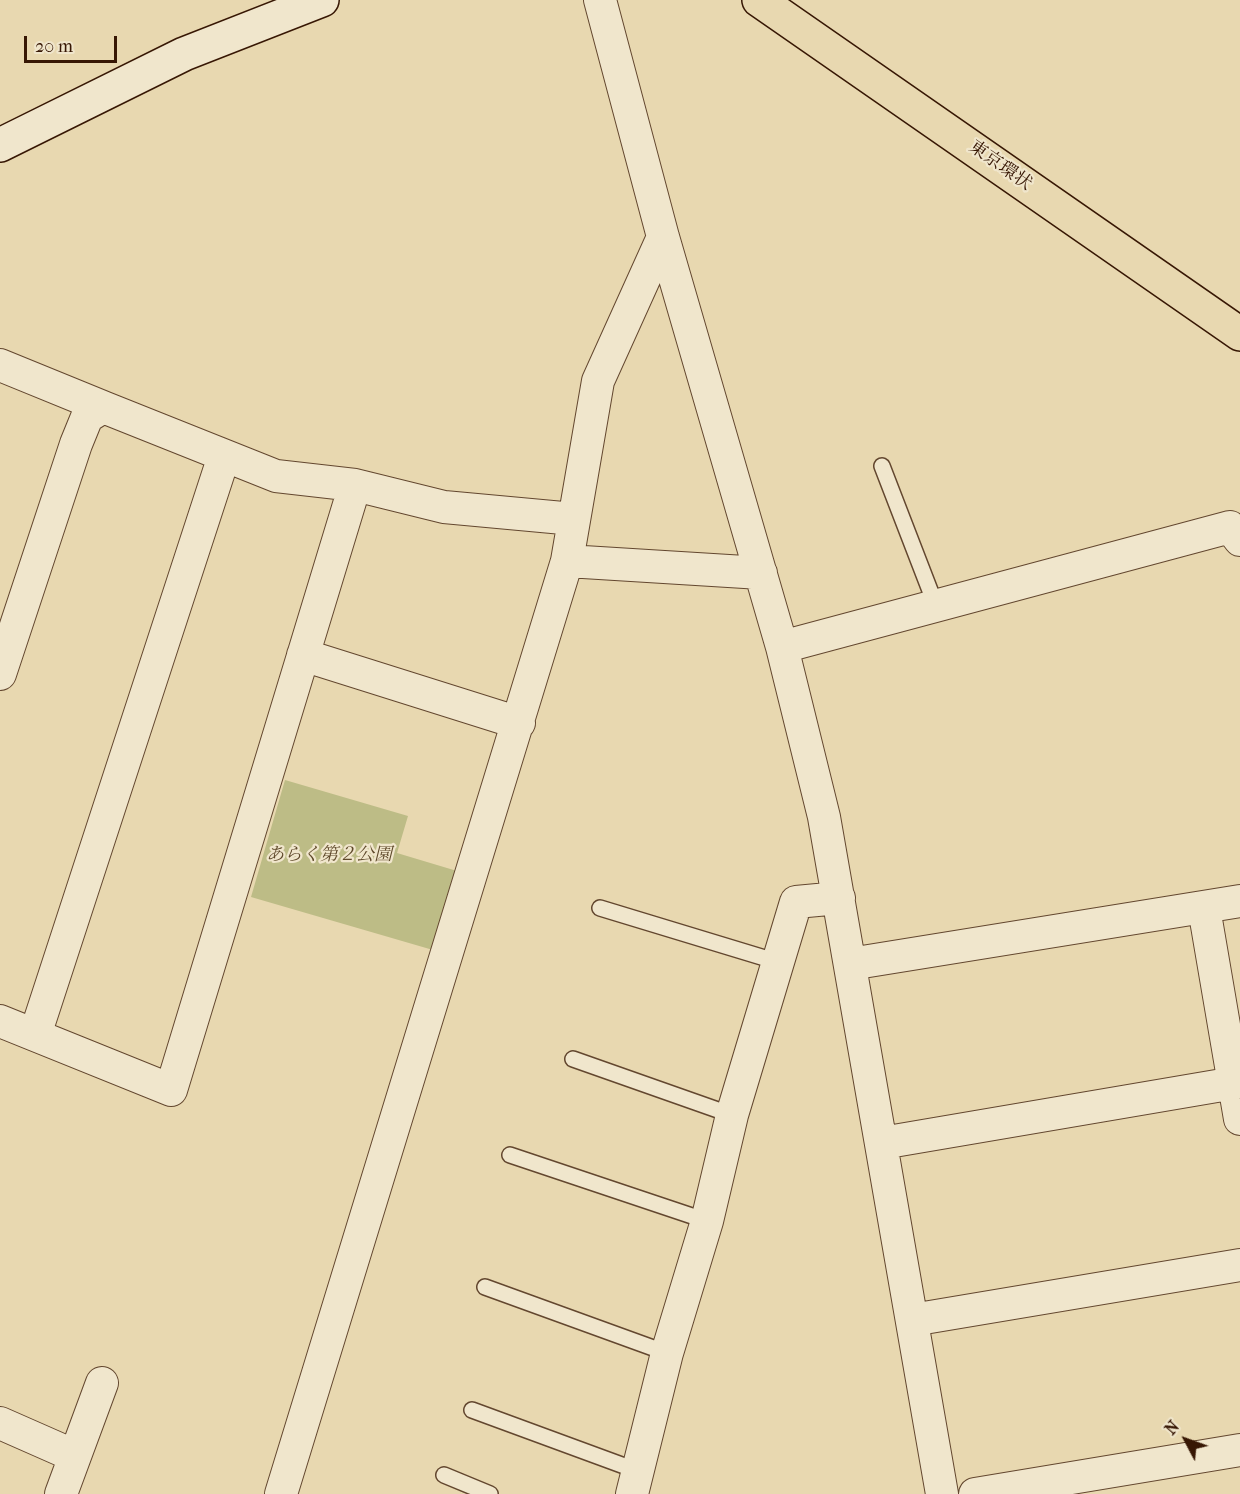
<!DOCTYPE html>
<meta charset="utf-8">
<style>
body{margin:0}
#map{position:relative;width:1240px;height:1494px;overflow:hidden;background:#e8d8b0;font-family:"IM FELL French Canon",serif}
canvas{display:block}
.north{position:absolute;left:1156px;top:1410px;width:60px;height:60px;-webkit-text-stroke:4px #f0e6cc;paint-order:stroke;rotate:311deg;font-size:16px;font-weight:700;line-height:24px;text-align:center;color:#371704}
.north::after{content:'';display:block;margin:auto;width:21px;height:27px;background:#371704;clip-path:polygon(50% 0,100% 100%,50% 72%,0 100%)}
.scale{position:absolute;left:24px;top:36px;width:93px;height:27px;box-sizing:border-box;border:3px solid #371704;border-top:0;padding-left:8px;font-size:18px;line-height:21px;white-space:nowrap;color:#371704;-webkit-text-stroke:4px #f0e6cc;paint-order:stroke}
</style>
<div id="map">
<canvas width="1240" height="1494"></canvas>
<div class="north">N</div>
<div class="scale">20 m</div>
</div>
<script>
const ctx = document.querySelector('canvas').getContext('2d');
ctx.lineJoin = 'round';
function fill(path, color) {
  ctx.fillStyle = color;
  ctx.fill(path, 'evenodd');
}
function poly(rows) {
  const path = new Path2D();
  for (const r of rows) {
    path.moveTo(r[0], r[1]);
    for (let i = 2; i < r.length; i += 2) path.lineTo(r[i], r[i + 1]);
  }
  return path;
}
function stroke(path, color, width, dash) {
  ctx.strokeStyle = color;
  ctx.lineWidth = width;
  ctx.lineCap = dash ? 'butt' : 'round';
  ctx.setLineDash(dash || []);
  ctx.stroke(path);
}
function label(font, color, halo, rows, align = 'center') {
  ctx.font = font + ' "IM FELL French Canon","Noto Serif JP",serif';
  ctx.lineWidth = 4.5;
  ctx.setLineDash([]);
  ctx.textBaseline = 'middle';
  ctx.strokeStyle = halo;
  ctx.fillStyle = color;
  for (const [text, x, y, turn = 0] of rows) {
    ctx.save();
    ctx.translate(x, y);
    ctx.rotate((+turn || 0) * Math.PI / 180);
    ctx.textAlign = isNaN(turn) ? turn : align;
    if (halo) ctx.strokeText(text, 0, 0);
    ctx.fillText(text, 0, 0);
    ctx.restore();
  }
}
const green = poly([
 [285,780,408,816,397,853,457,871,433,950,251,897]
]);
const lane = poly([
 [882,466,936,606],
 [600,908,778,962],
 [573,1059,732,1115],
 [510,1155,707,1221],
 [485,1287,667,1353],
 [472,1410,638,1471],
 [444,1475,490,1494]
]);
const street = poly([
 [600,0,663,237,782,647,824,817,942,1494],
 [0,365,103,407],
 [567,561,761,573],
 [782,647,1230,527,1240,540],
 [303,655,519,723],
 [0,674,76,444,87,417,103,407,276,476,355,485,444,507,574,519],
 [1204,908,1240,1119],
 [850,964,1240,901],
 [0,1021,171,1090,355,485],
 [35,1035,224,456],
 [882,1143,1240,1082],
 [912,1320,1240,1265],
 [0,1423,75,1456],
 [61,1494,102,1383],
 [281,1494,567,561,598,381,663,237],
 [632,1494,667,1353,707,1221,732,1115,796,902,839,898],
 [975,1494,1240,1450]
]);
const secondary = poly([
 [0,145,184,54,322,0]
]);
const highway = poly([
 [759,0,1240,334]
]);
const streetNames = [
 ["東京環状",1000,166,35]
];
const parkNames = [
 ["あらく第２公園",329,856]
];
fill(green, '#bdbc86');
stroke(lane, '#63472f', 18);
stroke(street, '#63472f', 34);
stroke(secondary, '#371704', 36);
stroke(highway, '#371704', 36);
stroke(lane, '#f0e6cc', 15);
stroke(street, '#f0e6cc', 32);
stroke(secondary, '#f0e6cc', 33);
stroke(highway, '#e8d8b0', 33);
label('18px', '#371704', '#f0e6cc', streetNames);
label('italic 18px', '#5f492b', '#f0e6cc', parkNames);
</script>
